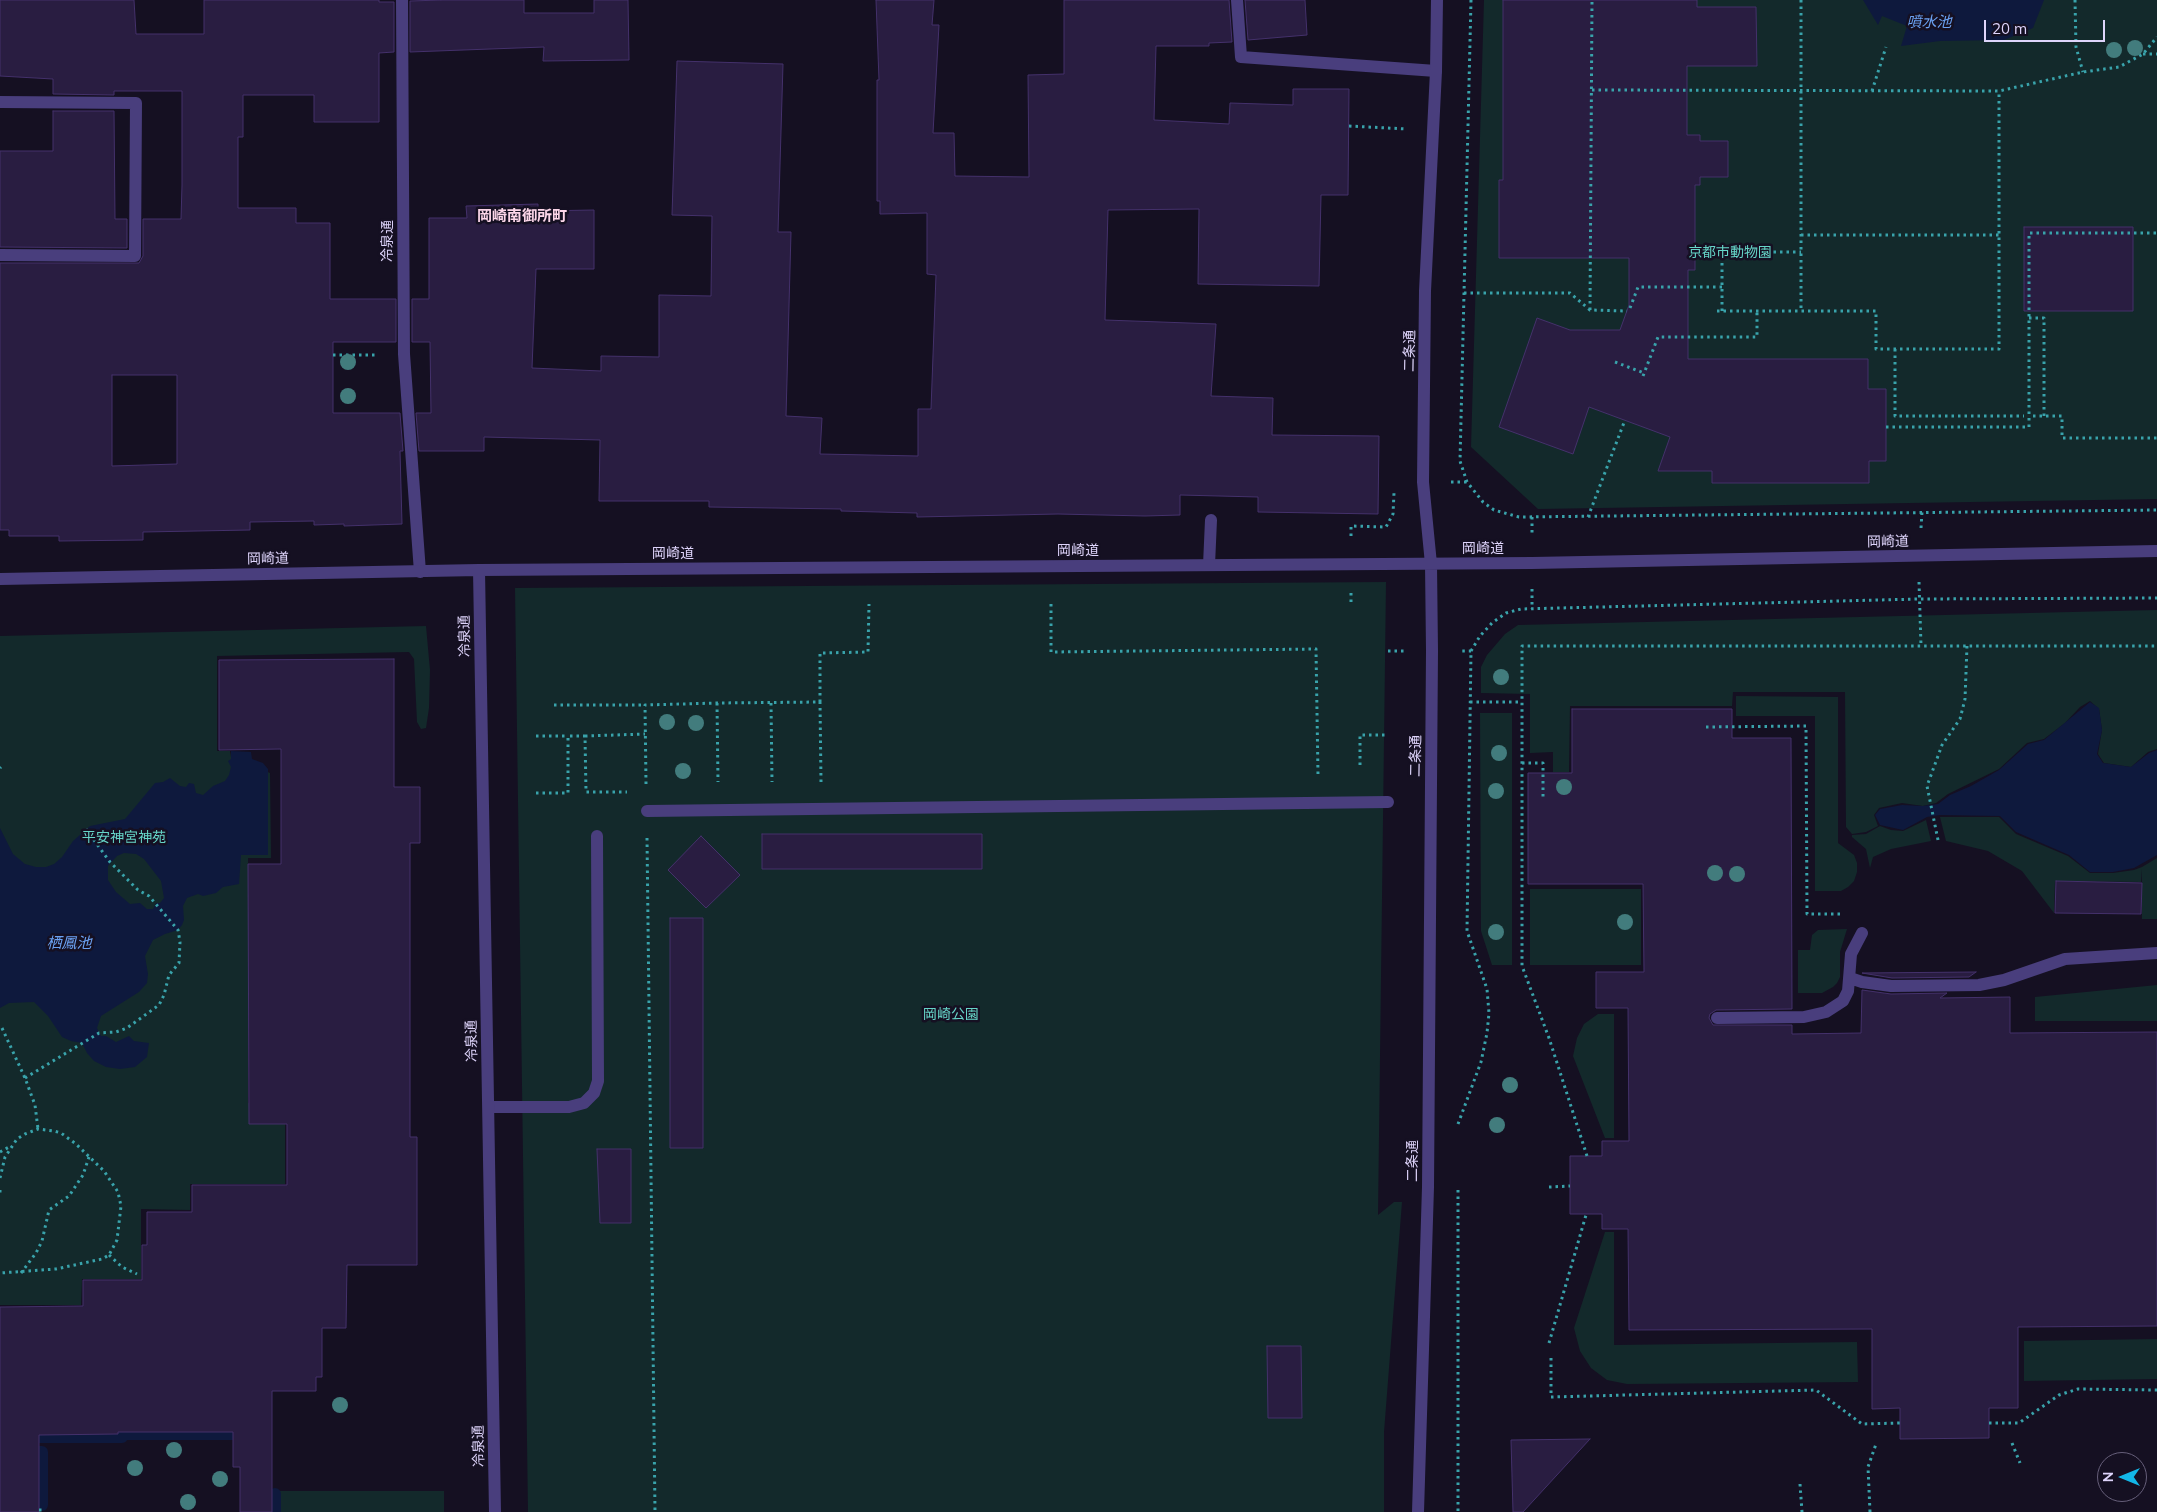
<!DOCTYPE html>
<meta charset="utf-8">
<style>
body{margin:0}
#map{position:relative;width:2157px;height:1512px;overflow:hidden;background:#151022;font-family:Mulish,sans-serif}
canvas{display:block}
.north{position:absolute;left:2097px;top:1452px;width:50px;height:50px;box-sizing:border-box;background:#151022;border:1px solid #655e79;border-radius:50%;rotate:270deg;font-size:14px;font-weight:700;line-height:20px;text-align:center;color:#ded4fb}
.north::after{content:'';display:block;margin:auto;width:18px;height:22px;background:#13b7e8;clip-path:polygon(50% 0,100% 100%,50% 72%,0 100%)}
.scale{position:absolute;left:1984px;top:20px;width:121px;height:22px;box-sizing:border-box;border:2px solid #ded4fb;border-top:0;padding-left:6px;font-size:15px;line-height:18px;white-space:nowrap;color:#ded4fb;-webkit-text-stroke:4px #151022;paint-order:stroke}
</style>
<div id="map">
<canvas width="2157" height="1512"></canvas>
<div class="north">N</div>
<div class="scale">20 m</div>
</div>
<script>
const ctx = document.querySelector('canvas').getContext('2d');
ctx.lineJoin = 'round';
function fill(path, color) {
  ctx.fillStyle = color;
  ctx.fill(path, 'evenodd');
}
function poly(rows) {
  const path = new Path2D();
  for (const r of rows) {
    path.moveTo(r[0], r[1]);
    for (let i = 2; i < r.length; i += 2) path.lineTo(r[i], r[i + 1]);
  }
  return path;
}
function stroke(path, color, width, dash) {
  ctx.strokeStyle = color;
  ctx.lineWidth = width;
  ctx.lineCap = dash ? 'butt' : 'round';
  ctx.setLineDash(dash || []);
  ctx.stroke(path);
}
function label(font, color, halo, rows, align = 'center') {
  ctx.font = font + ' Mulish,"Noto Sans JP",sans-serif';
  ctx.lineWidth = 5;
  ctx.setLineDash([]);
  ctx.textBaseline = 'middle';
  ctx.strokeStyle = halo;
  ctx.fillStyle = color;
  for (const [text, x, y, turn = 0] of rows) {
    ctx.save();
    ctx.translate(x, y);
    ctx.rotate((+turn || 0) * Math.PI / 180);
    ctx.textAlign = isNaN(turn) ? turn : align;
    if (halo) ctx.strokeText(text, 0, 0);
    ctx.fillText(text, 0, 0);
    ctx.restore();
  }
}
const green = poly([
 [1484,0,2157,0,2157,499,1538,509,1471,447],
 [1386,582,1378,1215,1394,1202,1402,1202,1384,1432,1384,1512,528,1512,515,588],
 [2157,610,2157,749,2148,752,2131,767,2104,763,2098,754,2102,730,2099,709,2090,701,2080,707,2065,723,2044,739,2027,743,1999,769,1948,794,1936,803,1923,806,1902,803,1879,808,1874,815,1878,826,1866,832,1852,834,1846,827,1845,692,1733,692,1732,706,1570,706,1569,772,1553,772,1553,752,1530,753,1530,694,1481,693,1481,667,1487,655,1505,634,1518,625],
 [426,626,430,670,429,708,426,728,421,729,417,722,414,659,409,652,217,656,217,751,230,751,231,757,270,773,271,858,248,858,248,1103,285,1103,285,1184,190,1184,190,1210,141,1209,141,1279,82,1279,81,1305,0,1305,0,636],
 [1736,696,1838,697,1838,843,1854,855,1857,863,1857,872,1854,881,1848,887,1841,891,1815,891,1815,716,1736,716],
 [1480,713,1512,713,1512,965,1492,965,1481,931],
 [1940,817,1999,817,2016,834,2068,856,2090,873,2113,873,2134,870,2142,867,2157,858,2157,919,2142,919,2142,869,2141,882,2055,881,2054,913,2022,871,1988,851,1946,841],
 [1926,820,1931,841,1891,849,1873,857,1870,868,1866,849,1852,837,1852,835,1866,834,1880,826,1891,830,1903,831],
 [1530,889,1641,889,1641,965,1530,965],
 [1847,929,1840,952,1840,977,1837,983,1833,987,1822,993,1798,993,1798,950,1810,950,1812,935,1818,930],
 [2157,985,2157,1021,2035,1021,2035,997],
 [1598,1014,1614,1014,1614,1138,1605,1138,1573,1056,1577,1038,1584,1024],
 [1605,1232,1614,1232,1614,1345,1857,1342,1858,1382,1627,1384,1607,1380,1591,1368,1580,1351,1574,1328],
 [2157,1339,2157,1379,2024,1381,2024,1341],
 [278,1491,444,1491,444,1512,278,1512]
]);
const water = poly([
 [1863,0,2044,0,2033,28,2004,40,1940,41,1901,46,1907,26,1882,16,1878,25],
 [2090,702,2099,708,2102,730,2097,754,2103,763,2131,767,2149,753,2157,750,2157,855,2134,868,2113,872,2090,872,2069,855,2016,832,2000,816,1940,815,1927,817,1903,830,1880,825,1875,815,1880,809,1902,805,1923,806,1938,804,1950,795,1971,786,1999,770,2028,744,2044,740],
 [231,751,251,752,252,759,263,763,268,769,268,855,241,855,239,884,223,887,216,893,203,896,198,894,187,898,183,906,184,920,182,925,178,930,165,934,153,940,145,956,148,974,147,983,139,992,101,1016,97,1028,101,1036,106,1036,116,1042,129,1036,134,1041,149,1043,147,1057,135,1067,120,1069,106,1067,94,1061,87,1053,82,1043,71,1041,62,1037,48,1016,34,1002,9,1003,0,1008,0,828,13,854,25,864,36,867,46,867,54,864,62,857,73,841,90,826,125,819,155,783,163,782,170,778,180,786,186,787,189,783,194,784,196,793,203,795,213,786,225,781,229,775,231,767,228,761,231,759],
 [124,853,136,854,144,859,161,881,164,898,160,903,156,903,153,909,147,909,140,903,130,904,116,892,108,880,108,866,117,856]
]);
const stream = poly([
 [0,1434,38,1434,38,1437,122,1437,122,1434,233,1434],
 [0,1452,42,1452,42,1505],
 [275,1494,275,1512]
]);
const building = poly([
 [0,0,134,0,136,34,204,34,204,0,379,0,379,2,394,2,394,52,379,53,379,122,314,122,314,95,243,95,243,137,238,137,238,208,296,208,296,223,330,223,330,299,396,299,396,342,333,342,333,413,400,413,403,451,400,451,402,524,344,526,344,524,314,525,314,521,250,522,250,530,143,532,143,540,59,541,59,536,9,536,9,530,0,530,0,263,139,263,143,256,143,219,181,219,182,185,182,91,114,91,114,95,53,94,53,79,0,76,0,0],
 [112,375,177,375,177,464,112,466,112,375],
 [441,0,524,0,524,13,594,13,594,0,628,0,629,60,543,61,544,47,410,52,410,1,441,0],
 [876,0,934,0,932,25,939,25,933,133,954,133,955,176,1029,177,1028,75,1064,74,1064,0,1229,0,1232,42,1209,43,1209,46,1156,46,1154,120,1229,124,1230,103,1293,105,1293,89,1349,89,1348,195,1321,195,1319,286,1198,284,1199,209,1108,210,1105,320,1216,324,1211,396,1273,398,1272,435,1379,436,1378,514,1258,512,1258,497,1180,495,1180,515,1145,516,1058,514,917,517,917,513,841,511,841,509,709,507,709,501,599,501,600,440,484,437,484,451,419,451,416,413,431,413,430,342,412,342,412,299,429,299,429,218,467,218,466,206,538,204,538,211,594,210,594,269,536,269,532,368,601,371,601,356,659,357,659,295,711,296,712,216,672,215,677,61,783,64,778,232,791,232,786,416,822,418,820,454,918,456,918,409,931,409,936,275,927,274,927,213,880,214,880,201,877,201,877,80,879,80,876,0],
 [1245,0,1305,0,1307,35,1248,40,1245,0],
 [1503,0,1697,0,1697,7,1756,7,1757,66,1687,66,1687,135,1700,135,1700,141,1728,141,1728,177,1700,177,1700,185,1695,185,1695,270,1688,270,1688,359,1868,359,1868,389,1886,389,1886,461,1869,461,1869,483,1712,483,1712,471,1658,471,1670,437,1589,407,1573,454,1499,427,1537,318,1570,330,1620,330,1629,305,1629,258,1499,258,1499,180,1503,180,1503,0],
 [53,111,114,111,115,219,127,219,127,248,0,247,0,151,53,151,53,111],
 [2024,227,2133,227,2133,311,2024,311,2024,227],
 [394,659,394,787,420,787,420,843,410,843,410,1137,417,1137,417,1265,347,1265,346,1328,322,1328,322,1377,316,1377,316,1391,272,1391,272,1512,240,1512,240,1467,233,1467,233,1432,118,1432,118,1434,39,1435,39,1512,0,1512,0,1307,83,1306,83,1280,142,1280,142,1245,147,1245,147,1212,192,1212,192,1185,287,1185,287,1124,249,1124,248,864,281,864,281,749,219,750,219,660,394,659],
 [1572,709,1732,709,1732,738,1791,738,1792,1009,1716,1010,1710,1014,1709,1018,1713,1025,1792,1025,1792,1034,1861,1033,1862,990,1891,994,1947,993,1940,998,2010,997,2010,1033,2157,1032,2157,1326,2018,1327,2018,1408,1989,1408,1989,1438,1900,1439,1900,1408,1872,1409,1872,1329,1629,1330,1628,1229,1602,1229,1602,1214,1570,1214,1570,1156,1602,1156,1602,1141,1629,1141,1628,1008,1596,1008,1596,972,1644,972,1643,884,1528,884,1528,773,1572,773,1572,709],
 [762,834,982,834,982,869,762,869,762,834],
 [701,836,740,875,706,908,668,870,701,836],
 [2056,881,2142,883,2141,914,2055,913,2056,881],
 [670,918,703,918,703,1148,670,1148,670,918],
 [1976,972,1969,977,1892,978,1862,973,1976,972],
 [597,1149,631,1149,631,1223,600,1223,597,1149],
 [1267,1346,1301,1346,1302,1418,1268,1418,1267,1346],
 [1590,1439,1523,1512,1513,1512,1511,1440,1590,1439]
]);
const path = poly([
 [1471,0,1460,461,1467,482,1483,502,1494,510,1519,517,2157,510],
 [1801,0,1801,311],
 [2075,0,2076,47,2083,72],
 [2143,54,2157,54],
 [1592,90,1999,91,2083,72,2119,67,2143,54,2157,37],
 [1872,91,1886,47],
 [1349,126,1407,129],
 [1801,235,1999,235],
 [1464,293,1570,293,1590,310,1627,311],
 [1630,308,1638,287,1722,287],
 [1590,310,1592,0],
 [1717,311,1876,311,1876,349,1999,349,1999,91],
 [1722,311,1722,252,1801,252],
 [2029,318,2044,318,2044,416],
 [1895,349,1895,416,2024,416],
 [333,355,377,355],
 [1615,362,1644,373],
 [1643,376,1658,337,1757,337,1757,311],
 [2033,416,2062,416,2062,438,2157,438],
 [1886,427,2029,427,2029,233,2157,233],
 [1451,482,1467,482],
 [1532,517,1532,536],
 [1588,517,1625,420],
 [1921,528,1922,512],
 [1351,536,1351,526,1386,527,1393,514,1394,493],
 [1919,582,1921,646],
 [1532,589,1532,609],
 [1351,602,1351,593],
 [1051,604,1051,652,1316,649,1318,775],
 [1388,651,1404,651],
 [1471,651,1480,636,1492,623,1506,613,1521,609,1919,599,2157,598],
 [820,702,820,653,868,652,869,604],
 [1470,702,1522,702],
 [717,703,718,782],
 [771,703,772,782],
 [554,705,645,705],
 [1706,727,1806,726,1807,914,1841,914],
 [536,736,568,736],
 [585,736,645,734],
 [1522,763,1543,763,1543,799],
 [1360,765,1360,735,1388,735],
 [0,768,1,767],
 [646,784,645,705,717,703,820,702,821,782],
 [536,793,568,793,568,736,585,736,586,792,627,792],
 [647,838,655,1512],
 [1938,840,1927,786,1942,745,1960,719,1965,699,1967,646],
 [2,1028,25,1078,35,1105,38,1129],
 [25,1078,99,1033,116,1032,127,1028,159,1005,164,995,169,975,179,963,180,942,178,930,149,896,138,890,110,862,86,829],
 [1458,1124,1481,1062,1487,1033,1489,1013,1487,989,1467,931,1471,651,1461,651],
 [0,1152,9,1147],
 [1587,1156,1549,1038,1522,966,1522,646,2157,646],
 [0,1178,5,1157,17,1139,25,1134,38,1129,54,1131,61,1133,76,1144,104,1171,118,1192,121,1206,117,1240,109,1255,102,1259,56,1269,0,1273],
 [1549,1187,1570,1186],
 [0,1190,0,1194],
 [1458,1190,1458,1512],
 [109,1255,122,1267,137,1274],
 [21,1273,36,1253,42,1241,49,1210,69,1196,83,1175,89,1157],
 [1549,1343,1586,1215],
 [1551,1358,1551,1397,1816,1390,1862,1424,1900,1423],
 [1989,1423,2019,1423,2059,1395,2078,1389,2157,1390],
 [2012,1443,2020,1463],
 [1800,1484,1802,1512],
 [39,1510,44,1510],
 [1870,1512,1868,1467,1876,1444]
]);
const service = poly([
 [0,102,136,103,135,256,0,255],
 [1209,565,1211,520],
 [1850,978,1862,982,1891,986,1979,985,2004,980,2065,959,2157,953],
 [1717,1018,1804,1017,1826,1012,1843,1001,1848,991,1851,954,1862,933],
 [489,1107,569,1107,584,1103,594,1093,598,1081,597,836]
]);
const pedestrian = poly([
 [647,811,1388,802]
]);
const minor = poly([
 [402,0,404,354,420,572],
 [1237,0,1241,57,1436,71]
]);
const tertiary = poly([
 [479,570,495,1512],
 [0,579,479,570,1532,563,2157,551],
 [1418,1512,1428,1187,1432,651,1431,564,1423,482,1425,291,1436,71,1437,0]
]);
const trees = [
 [2135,48],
 [2114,50],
 [348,362],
 [348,396],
 [1501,677],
 [667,722],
 [696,723],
 [1499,753],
 [683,771],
 [1564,787],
 [1496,791],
 [1715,873],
 [1737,874],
 [1625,922],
 [1496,932],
 [1510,1085],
 [1497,1125],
 [340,1405],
 [174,1450],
 [135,1468],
 [220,1479],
 [188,1502]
];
const streetNames = [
 ["冷泉通",388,241,-90],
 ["二条通",1410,351,-89],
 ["岡崎道",1888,542,-1],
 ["岡崎道",1483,549],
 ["岡崎道",1078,551],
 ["岡崎道",673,554],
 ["岡崎道",268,559,-1],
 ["冷泉通",465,636,-91],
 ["二条通",1416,756,-89],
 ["冷泉通",472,1041,-91],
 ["二条通",1413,1161,-90],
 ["冷泉通",479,1446,-91]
];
const parkNames = [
 ["京都市動物園",1730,253],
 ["平安神宮神苑",124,838],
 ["岡崎公園",951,1015]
];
const waterNames = [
 ["噴水池",1929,22],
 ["栖鳳池",69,943]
];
const neighbourhoodNames = [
 ["岡崎南御所町",522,216]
];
fill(green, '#13292b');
fill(water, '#0e193d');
stroke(stream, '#0e193d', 12);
fill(building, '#291d41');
stroke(building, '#44316b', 1);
stroke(path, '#39a3ab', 3, [2.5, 4]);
stroke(service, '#493e7d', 12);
stroke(pedestrian, '#493e7d', 12);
stroke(minor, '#493e7d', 12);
stroke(tertiary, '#493e7d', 12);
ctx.fillStyle = '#427c7d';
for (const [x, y] of trees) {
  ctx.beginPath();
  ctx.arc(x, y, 8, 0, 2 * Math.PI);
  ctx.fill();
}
label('14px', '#ded4fb', '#151022', streetNames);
label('14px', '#66d5c8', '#151022', parkNames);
label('italic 15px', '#6ba2f3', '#151022', waterNames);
label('bold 15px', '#fcd6e9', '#151022', neighbourhoodNames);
</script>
